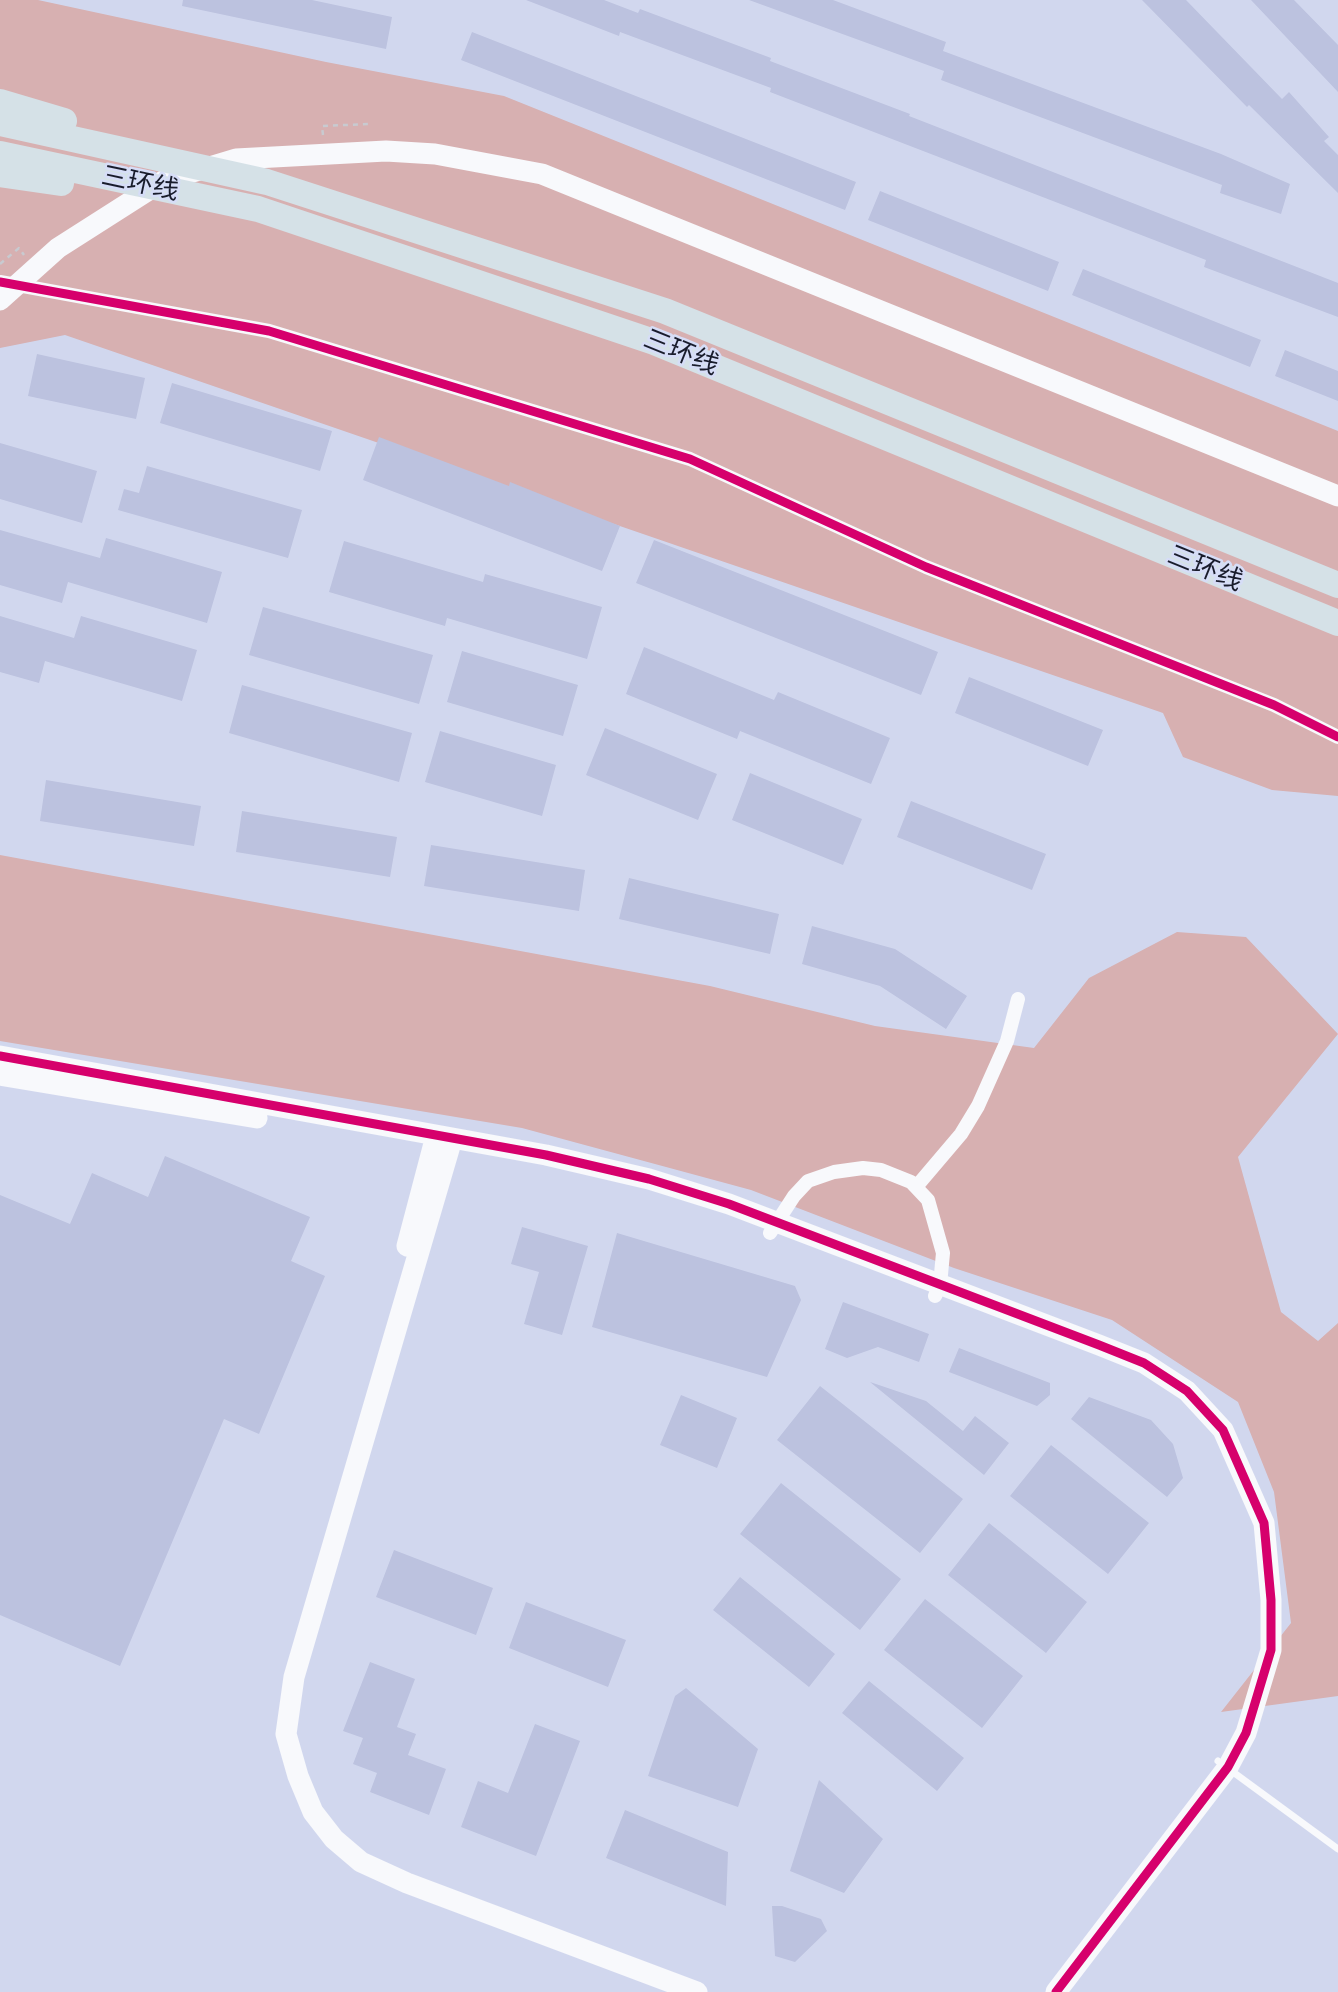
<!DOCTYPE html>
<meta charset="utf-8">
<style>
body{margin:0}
canvas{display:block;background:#d1d7ee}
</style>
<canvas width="1338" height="1992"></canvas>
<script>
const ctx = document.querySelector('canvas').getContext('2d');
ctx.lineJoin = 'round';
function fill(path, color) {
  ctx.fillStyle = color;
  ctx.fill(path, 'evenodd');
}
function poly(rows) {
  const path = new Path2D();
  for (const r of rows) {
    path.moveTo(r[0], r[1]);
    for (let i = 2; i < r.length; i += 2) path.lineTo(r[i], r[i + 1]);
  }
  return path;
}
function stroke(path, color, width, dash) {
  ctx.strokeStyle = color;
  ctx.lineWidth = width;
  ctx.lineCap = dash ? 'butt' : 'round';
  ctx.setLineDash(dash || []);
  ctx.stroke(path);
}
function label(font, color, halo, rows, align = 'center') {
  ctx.font = font + ' "PT Sans Narrow","Noto Sans SC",sans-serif';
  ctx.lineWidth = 5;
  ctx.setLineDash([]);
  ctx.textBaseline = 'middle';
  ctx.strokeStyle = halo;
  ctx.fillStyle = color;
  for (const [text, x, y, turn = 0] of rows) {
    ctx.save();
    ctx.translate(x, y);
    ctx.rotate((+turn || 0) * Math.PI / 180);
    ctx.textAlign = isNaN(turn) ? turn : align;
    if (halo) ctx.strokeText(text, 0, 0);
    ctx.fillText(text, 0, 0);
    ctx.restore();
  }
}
const green = poly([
 [0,0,38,0,326,62,504,96,1338,431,1338,796,1272,790,1183,757,1163,713,65,335,0,348],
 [0,855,710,986,875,1026,1034,1048,1089,978,1177,932,1246,937,1338,1034,1238,1157,1281,1312,1318,1341,1338,1323,1338,1696,1221,1712,1291,1623,1274,1492,1238,1402,1112,1320,954,1268,751,1190,522,1128,0,1041]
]);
const building = poly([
 [183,0,312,0,392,17,386,49,182,6],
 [526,0,604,0,638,13,640,9,771,58,770,61,910,114,909,116,1338,283,1338,317,1204,267,1206,260,770,92,771,88,620,32,619,36],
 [749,0,833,0,946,42,943,51,1221,154,1290,184,1281,214,1220,193,1222,185,941,80,944,71],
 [1142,0,1186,0,1282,99,1289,92,1329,137,1324,141,1338,155,1338,193,1249,105,1247,107],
 [1251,0,1294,0,1338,45,1338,92],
 [472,32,856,182,845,210,461,60],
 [880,191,1059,262,1048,291,868,220],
 [1083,269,1261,340,1250,367,1072,295],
 [1285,350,1338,371,1338,401,1275,376],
 [37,354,145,378,136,419,28,396],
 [172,383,332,431,320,471,160,423],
 [379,437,509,486,510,482,620,526,602,571,363,480],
 [0,443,97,471,82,523,0,499],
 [147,466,302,510,288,558,118,510,124,489,139,493],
 [0,530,100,558,106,538,222,572,207,623,68,582,62,603,0,585],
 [654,540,938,652,921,695,636,583],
 [344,541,483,582,485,574,602,607,587,659,447,618,445,626,329,592],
 [263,607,433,655,419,704,249,655],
 [0,616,74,638,81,616,197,650,182,701,45,661,39,683,0,672],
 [644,647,774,700,778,692,890,738,871,784,740,731,737,739,626,694],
 [462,651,578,685,563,736,447,702],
 [969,677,1103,730,1088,766,955,713],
 [242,685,412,733,399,782,229,733],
 [605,728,717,774,698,820,586,775],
 [440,731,556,765,542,816,425,782],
 [750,773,862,819,843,865,732,820],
 [46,780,201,806,194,846,40,821],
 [911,801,1046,854,1032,890,897,837],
 [242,811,397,837,390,877,236,852],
 [431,845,585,870,579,911,424,886],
 [629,878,779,914,770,954,619,919],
 [812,926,895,949,967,996,946,1029,880,986,802,964],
 [165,1156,310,1217,291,1261,325,1276,259,1434,224,1419,120,1666,0,1615,0,1195,70,1224,92,1173,148,1197],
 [522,1227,588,1246,562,1335,524,1324,539,1272,511,1264],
 [617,1233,795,1286,801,1300,767,1377,592,1327],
 [843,1302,929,1334,919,1362,878,1347,847,1358,825,1349],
 [959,1348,1050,1383,1050,1395,1037,1406,949,1372],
 [870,1382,926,1401,963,1431,975,1416,1009,1443,984,1475],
 [820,1386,963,1499,920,1553,777,1440],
 [681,1395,737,1418,717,1468,660,1445],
 [1089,1397,1151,1420,1173,1444,1183,1478,1167,1497,1071,1419],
 [1051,1445,1149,1523,1108,1574,1010,1496],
 [781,1483,901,1579,860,1630,740,1534],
 [989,1523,1087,1602,1046,1653,948,1575],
 [394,1550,493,1588,476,1635,376,1597],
 [740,1577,835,1654,809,1687,713,1610],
 [925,1599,1023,1676,982,1728,884,1650],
 [526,1602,626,1640,608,1687,509,1648],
 [370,1662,415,1679,397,1727,416,1734,408,1755,446,1769,429,1815,370,1792,377,1773,353,1764,363,1738,343,1731],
 [869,1681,964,1758,937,1791,842,1713],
 [686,1688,758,1749,738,1807,648,1776,675,1696],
 [535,1724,580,1741,536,1856,461,1827,478,1781,508,1793],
 [819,1780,883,1839,844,1893,790,1871],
 [625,1810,728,1852,726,1906,606,1858],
 [772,1906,782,1906,821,1919,827,1931,795,1962,775,1956]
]);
const path = poly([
 [323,135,322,126,369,124],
 [0,264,19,248,24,255]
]);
const lane = poly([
 [1218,1761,1338,1849]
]);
const street = poly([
 [0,282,269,331,690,459,926,567,1274,705,1338,737],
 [916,1187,961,1134,978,1106,1007,1041,1018,999],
 [770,1233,794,1196,808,1181,834,1172,863,1168,881,1170,911,1182,928,1200,943,1253,940,1285,935,1296]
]);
const secondary = poly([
 [0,300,58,248,163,181,236,159,386,151,435,154,542,174,1338,496],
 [0,1056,546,1155,649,1179,729,1204,1099,1345,1144,1363,1187,1391,1223,1430,1264,1523,1271,1600,1271,1650,1246,1733,1228,1767,1056,1992],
 [0,1075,257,1118],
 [452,1139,294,1677,286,1734,298,1776,313,1812,334,1839,361,1862,407,1883,697,1992],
 [407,1246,436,1136]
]);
const highway = poly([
 [0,102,64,121],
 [0,123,267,182,665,311,1338,585],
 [0,154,258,209,654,342,1338,623],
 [0,174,61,183]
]);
const cycleway = poly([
 [0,282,269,331,690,459,926,567,1274,705,1338,737],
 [0,1056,546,1155,649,1179,729,1204,1099,1345,1144,1363,1187,1391,1223,1430,1264,1523,1271,1600,1271,1650,1246,1733,1228,1767,1056,1992]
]);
const streetNames = [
 ["三环线",140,184,12],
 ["三环线",681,353,22],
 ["三环线",1205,569,22]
];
fill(green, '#d7b0b1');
fill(building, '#bcc2df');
stroke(path, '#c8cad0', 2.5, [5, 5]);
stroke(lane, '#f8f9fc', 7);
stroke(street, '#f8f9fc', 14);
stroke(secondary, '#f8f9fc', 21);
stroke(highway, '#d5e1e7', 26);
stroke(cycleway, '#d6006c', 9);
label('26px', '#191c2c', '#d6ddf7', streetNames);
</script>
